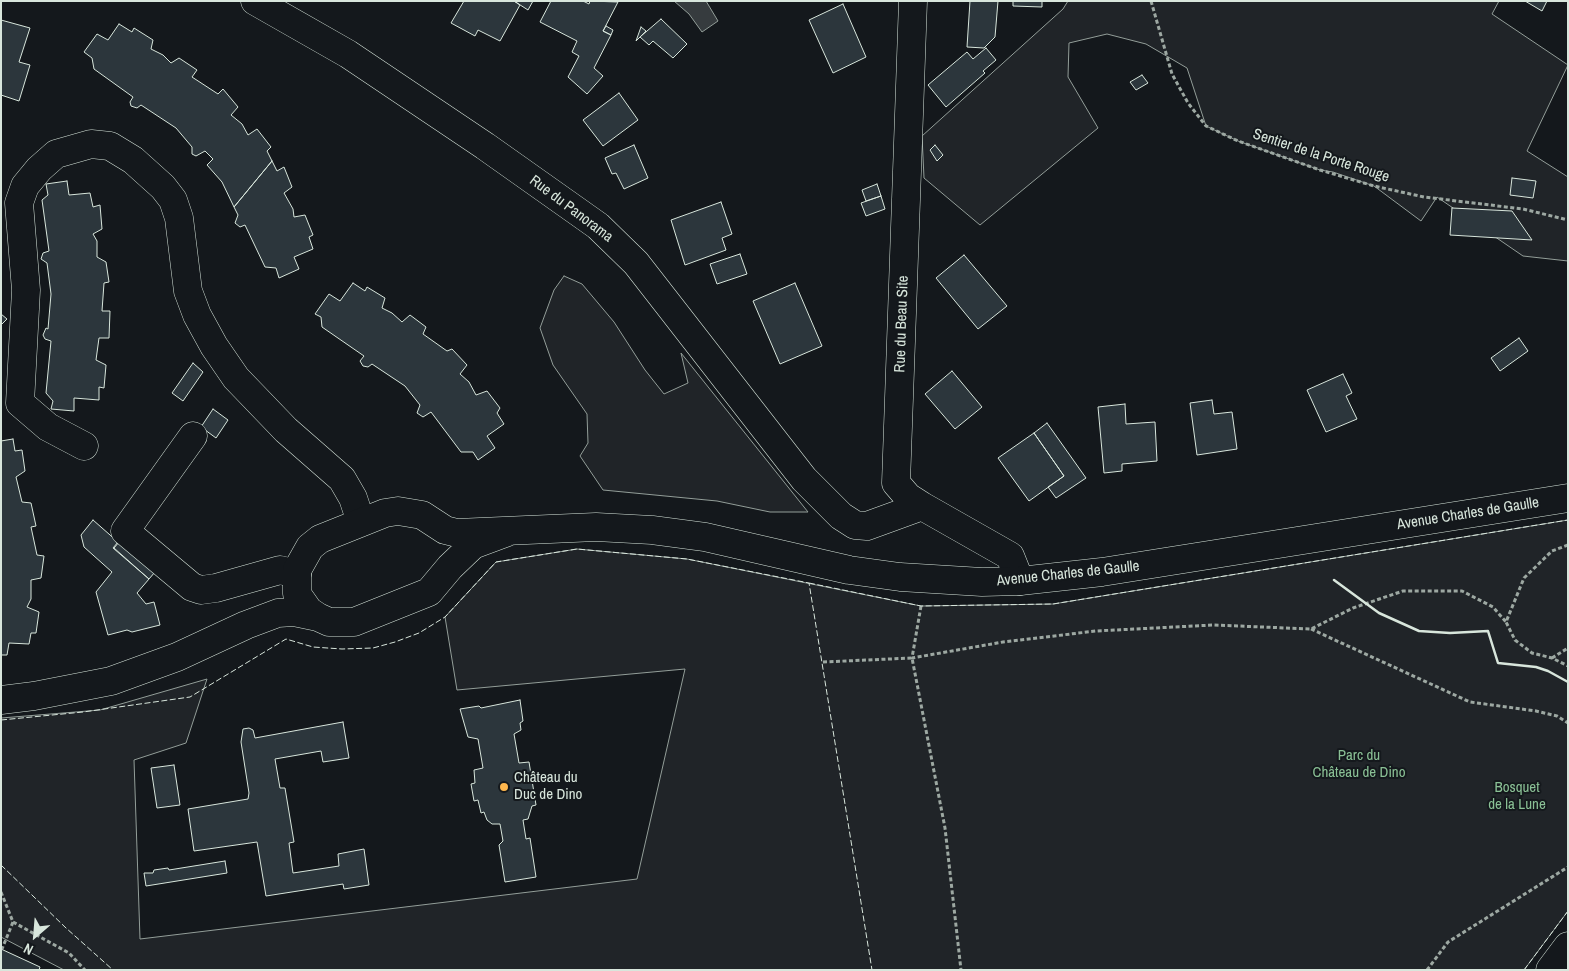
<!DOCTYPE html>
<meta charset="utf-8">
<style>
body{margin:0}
#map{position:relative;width:1569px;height:971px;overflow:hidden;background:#14181c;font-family:"Archivo Narrow",sans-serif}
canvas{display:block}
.frame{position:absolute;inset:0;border:2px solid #d8e6dc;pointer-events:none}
.north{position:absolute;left:10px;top:911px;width:50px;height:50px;-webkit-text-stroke:4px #14181c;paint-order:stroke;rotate:207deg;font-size:14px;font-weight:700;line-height:20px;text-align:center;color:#d8e6dc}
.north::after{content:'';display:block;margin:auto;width:18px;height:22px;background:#d8e6dc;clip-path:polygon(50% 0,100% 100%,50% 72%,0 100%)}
</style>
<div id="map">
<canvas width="1569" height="971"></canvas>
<div class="frame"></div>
<div class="north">N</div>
</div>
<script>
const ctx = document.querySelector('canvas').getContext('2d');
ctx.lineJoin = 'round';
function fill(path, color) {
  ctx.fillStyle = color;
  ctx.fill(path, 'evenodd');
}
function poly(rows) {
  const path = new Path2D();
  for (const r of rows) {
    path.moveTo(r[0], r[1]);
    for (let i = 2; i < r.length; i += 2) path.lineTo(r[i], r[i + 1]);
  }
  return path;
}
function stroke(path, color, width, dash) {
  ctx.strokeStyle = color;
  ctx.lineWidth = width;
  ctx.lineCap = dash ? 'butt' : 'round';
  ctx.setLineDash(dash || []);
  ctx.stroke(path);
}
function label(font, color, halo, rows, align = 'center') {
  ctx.font = font + ' "Archivo Narrow",sans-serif';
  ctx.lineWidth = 4;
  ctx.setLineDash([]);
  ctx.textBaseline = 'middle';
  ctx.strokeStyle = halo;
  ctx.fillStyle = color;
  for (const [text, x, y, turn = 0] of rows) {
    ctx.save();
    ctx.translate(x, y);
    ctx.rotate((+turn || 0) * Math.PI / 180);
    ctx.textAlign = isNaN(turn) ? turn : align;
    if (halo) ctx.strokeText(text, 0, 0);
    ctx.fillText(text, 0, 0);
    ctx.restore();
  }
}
const green = poly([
 [1068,1,1499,1,1492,14,1568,65,1527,151,1568,177,1568,261,1523,256,1437,197,1421,221,1374,186,1333,172,1320,170,1238,141,1206,126,1187,68,1146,44,1107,34,1069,43,1068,77,1098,128,980,225,924,178,922,136,1063,9,1068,1],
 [564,276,582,284,614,322,645,370,664,394,688,383,681,353,808,512,770,512,717,501,603,490,580,456,588,443,587,414,553,365,540,328,554,290,564,276],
 [1568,520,1568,911,1524,970,64,970,1,937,1,718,100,710,207,679,186,743,134,760,140,939,637,879,685,669,457,690,445,617,496,562,577,549,687,559,921,606,1053,604,1568,520]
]);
const water = poly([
 [674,1,706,1,718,21,702,32,689,14,674,1]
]);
const building = poly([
 [464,1,514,1,520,5,500,41,478,30,475,36,451,23,464,1],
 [514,1,533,1,528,10,514,1],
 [551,1,583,1,589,4,590,1,618,2,603,31,611,35,594,68,603,76,587,94,568,77,579,56,572,52,577,41,540,22,551,1],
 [970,1,998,1,995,37,984,48,967,47,970,1],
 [1013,1,1042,1,1042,7,1013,6,1013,1],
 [1525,1,1547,1,1542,11,1525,1],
 [843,4,866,57,833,73,809,20,843,4],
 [661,19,687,44,673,58,653,41,649,45,640,37,661,19],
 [1,20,30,28,19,62,30,65,19,101,1,95,1,20],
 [119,24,132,32,134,28,153,40,151,49,163,55,171,63,179,58,197,70,192,77,218,94,223,89,238,107,231,115,242,124,248,135,257,129,271,147,267,151,272,161,234,207,222,182,207,165,213,159,205,151,196,156,192,154,192,147,176,128,141,105,137,108,131,106,130,102,133,97,94,69,92,58,84,52,97,34,108,40,119,24],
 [606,26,613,30,611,35,603,31,606,26],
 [641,27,646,31,636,41,641,27],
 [986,48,996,60,983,71,985,73,946,107,928,85,967,52,973,59,986,48],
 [1142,75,1148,83,1136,90,1130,82,1142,75],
 [619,93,638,120,603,146,583,120,619,93],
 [634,145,648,178,624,189,616,173,612,174,605,158,634,145],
 [935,145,943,155,937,161,930,150,935,145],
 [272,161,277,171,284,167,292,187,284,193,293,209,294,217,305,215,313,235,309,237,313,249,294,257,299,269,279,278,276,268,265,267,245,225,240,227,235,223,238,215,234,207,272,161],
 [1512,178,1536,181,1533,198,1510,195,1512,178],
 [67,181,69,195,90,193,93,207,100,205,102,229,93,234,97,241,97,257,106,262,109,282,104,283,102,311,110,311,109,338,99,338,96,360,106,365,104,388,99,387,99,400,74,398,74,411,51,409,53,401,46,393,51,341,45,339,43,335,46,328,48,329,51,294,47,263,41,259,43,253,49,251,42,200,48,195,46,184,67,181],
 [877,184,881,196,866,201,862,190,877,184],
 [881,196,885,209,866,216,861,203,881,196],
 [721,202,732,234,722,238,726,250,685,265,671,220,721,202],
 [1452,208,1512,211,1532,240,1450,235,1452,208],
 [740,254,747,274,717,284,710,264,740,254],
 [964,255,1007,306,978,329,936,278,964,255],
 [353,283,365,291,367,287,385,298,382,308,392,313,402,322,410,315,426,327,423,334,447,351,452,349,467,365,460,374,469,382,476,395,487,391,500,408,497,413,504,424,487,436,495,448,478,460,473,452,461,452,431,412,423,417,417,413,420,405,405,386,372,364,368,367,363,366,360,361,364,356,322,327,321,317,315,314,329,294,340,301,353,283],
 [795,283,822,346,780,364,753,301,795,283],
 [1,314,7,319,1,325,1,314],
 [1519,338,1528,351,1500,371,1491,358,1519,338],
 [193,363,203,372,183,401,172,393,193,363],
 [952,371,982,407,955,429,925,394,952,371],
 [1343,374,1352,393,1346,396,1357,419,1326,432,1307,390,1343,374],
 [1212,400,1214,414,1232,412,1237,449,1197,455,1190,403,1212,400],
 [1125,404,1126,424,1155,422,1157,461,1122,464,1122,471,1104,473,1098,407,1125,404],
 [213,409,228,420,216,438,201,427,213,409],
 [1047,423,1086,478,1056,498,1048,487,1064,476,1034,433,1047,423],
 [1034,433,1064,476,1029,501,998,458,1034,433],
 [13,439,15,451,22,450,25,471,16,477,22,502,31,503,36,526,31,527,37,555,44,556,41,578,31,580,31,599,27,607,39,612,36,633,31,633,29,644,9,643,7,655,1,655,1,441,13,439],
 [93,520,118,542,113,548,149,579,137,593,146,604,154,602,160,625,132,632,127,630,108,635,96,592,112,572,84,547,81,535,93,520],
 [120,541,155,572,149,579,114,548,120,541],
 [520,700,523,721,520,723,521,730,514,734,519,763,529,762,536,805,532,806,528,819,523,820,526,839,530,838,536,877,505,882,499,845,503,841,500,824,492,824,487,820,484,812,481,813,478,800,474,801,471,784,475,783,474,770,483,768,478,739,468,737,460,709,479,706,481,708,520,700],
 [343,722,349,758,323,762,321,751,275,759,280,788,285,788,294,842,289,843,293,873,339,866,338,854,364,849,369,885,344,889,343,884,266,896,257,842,194,851,188,809,248,799,249,793,241,742,243,729,249,728,253,730,255,738,343,722],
 [174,765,180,805,157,808,151,768,174,765],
 [225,861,227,873,146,886,144,873,153,873,154,870,168,868,169,870,225,861],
 [1,949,40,967,39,970,1,970,1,949]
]);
const path = poly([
 [1151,1,1172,74,1188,103,1206,126,1238,141,1320,170,1374,186,1424,197,1523,209,1568,220],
 [1568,545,1552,551,1524,578,1506,622,1515,640,1532,653,1552,658,1568,666],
 [921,606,912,658,1003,642,1096,631,1213,625,1311,629,1353,608,1403,591,1462,591,1493,607,1506,622],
 [1311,629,1470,702,1536,711,1557,716,1568,723],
 [1552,658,1568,648],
 [823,662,912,658,945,828,961,970],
 [1,892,13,922,2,949],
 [13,922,69,953,85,970],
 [1427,970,1448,942,1568,867]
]);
const minor = poly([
 [255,1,348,54,485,146,598,226,636,263,804,479,841,516,855,525,867,526,922,506],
 [913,1,896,483,908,497,922,506,1010,556,1020,581],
 [193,436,125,531,192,587,201,590,216,588,280,570,297,574],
 [84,446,48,427,20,403,26,290,19,203,25,186,39,169,56,154,91,144,110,146,133,160,163,187,173,200,179,218,188,291,197,315,214,346,236,378,286,430,342,479,353,498,361,522],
 [1550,970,1568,946]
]);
const major = poly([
 [508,532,473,545,450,567,429,592,354,622,329,622,318,617,309,611,297,594,297,570,310,547,320,539,385,513,398,511,422,515,445,530,457,533,596,527,652,530,705,537,849,570,900,577,982,582,1020,581,1102,572,1568,498],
 [1,700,34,696,111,681,177,657,246,625,278,613,294,612,318,617]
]);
const fence = poly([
 [809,583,921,606,1053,604,1568,520],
 [1,720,83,712,190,697,286,639,313,647,342,649,373,648,395,642,419,633,445,617,496,562,577,549,687,559,809,583,872,970],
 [1,865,66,928,113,970],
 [1524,970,1568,911]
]);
const wall = poly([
 [1334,580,1379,613,1419,631,1450,633,1488,631,1498,663,1536,667,1548,671,1568,682]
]);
const markers = [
 [504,787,5,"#ffb74d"]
];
const streetNames = [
 ["Sentier de la Porte Rouge",1321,156,18],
 ["Rue du Panorama",571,209,37],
 ["Rue du Beau Site",902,324,-88],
 ["Avenue Charles de Gaulle",1468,514,-9],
 ["Avenue Charles de Gaulle",1068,574,-6]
];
const parkNames = [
 ["Parc du",1359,756],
 ["Château de Dino",1359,773],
 ["Bosquet",1517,788],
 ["de la Lune",1517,805]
];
const poiNames = [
 ["Château du",514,778],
 ["Duc de Dino",514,795]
];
fill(green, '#202428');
stroke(green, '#939e99', 1);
fill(water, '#363b3e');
stroke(water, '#939e99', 1);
fill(building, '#2c363c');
stroke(building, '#d8e6dc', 1);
stroke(minor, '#d8e6dc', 29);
stroke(major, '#d8e6dc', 29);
stroke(path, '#9da8a2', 3, [4, 2.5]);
stroke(minor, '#14181c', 28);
stroke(major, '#14181c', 28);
stroke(fence, '#d8e6dc', 1, [6, 2.5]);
stroke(wall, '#d8e6dc', 2.5);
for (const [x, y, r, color] of markers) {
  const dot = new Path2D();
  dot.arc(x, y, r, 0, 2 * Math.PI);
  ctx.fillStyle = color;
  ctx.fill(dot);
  stroke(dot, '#14181c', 2);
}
label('15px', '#d8e6dc', '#14181c', streetNames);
label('15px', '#8ac095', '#14181c', parkNames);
label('15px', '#d8e6dc', '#14181c', poiNames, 'left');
</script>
